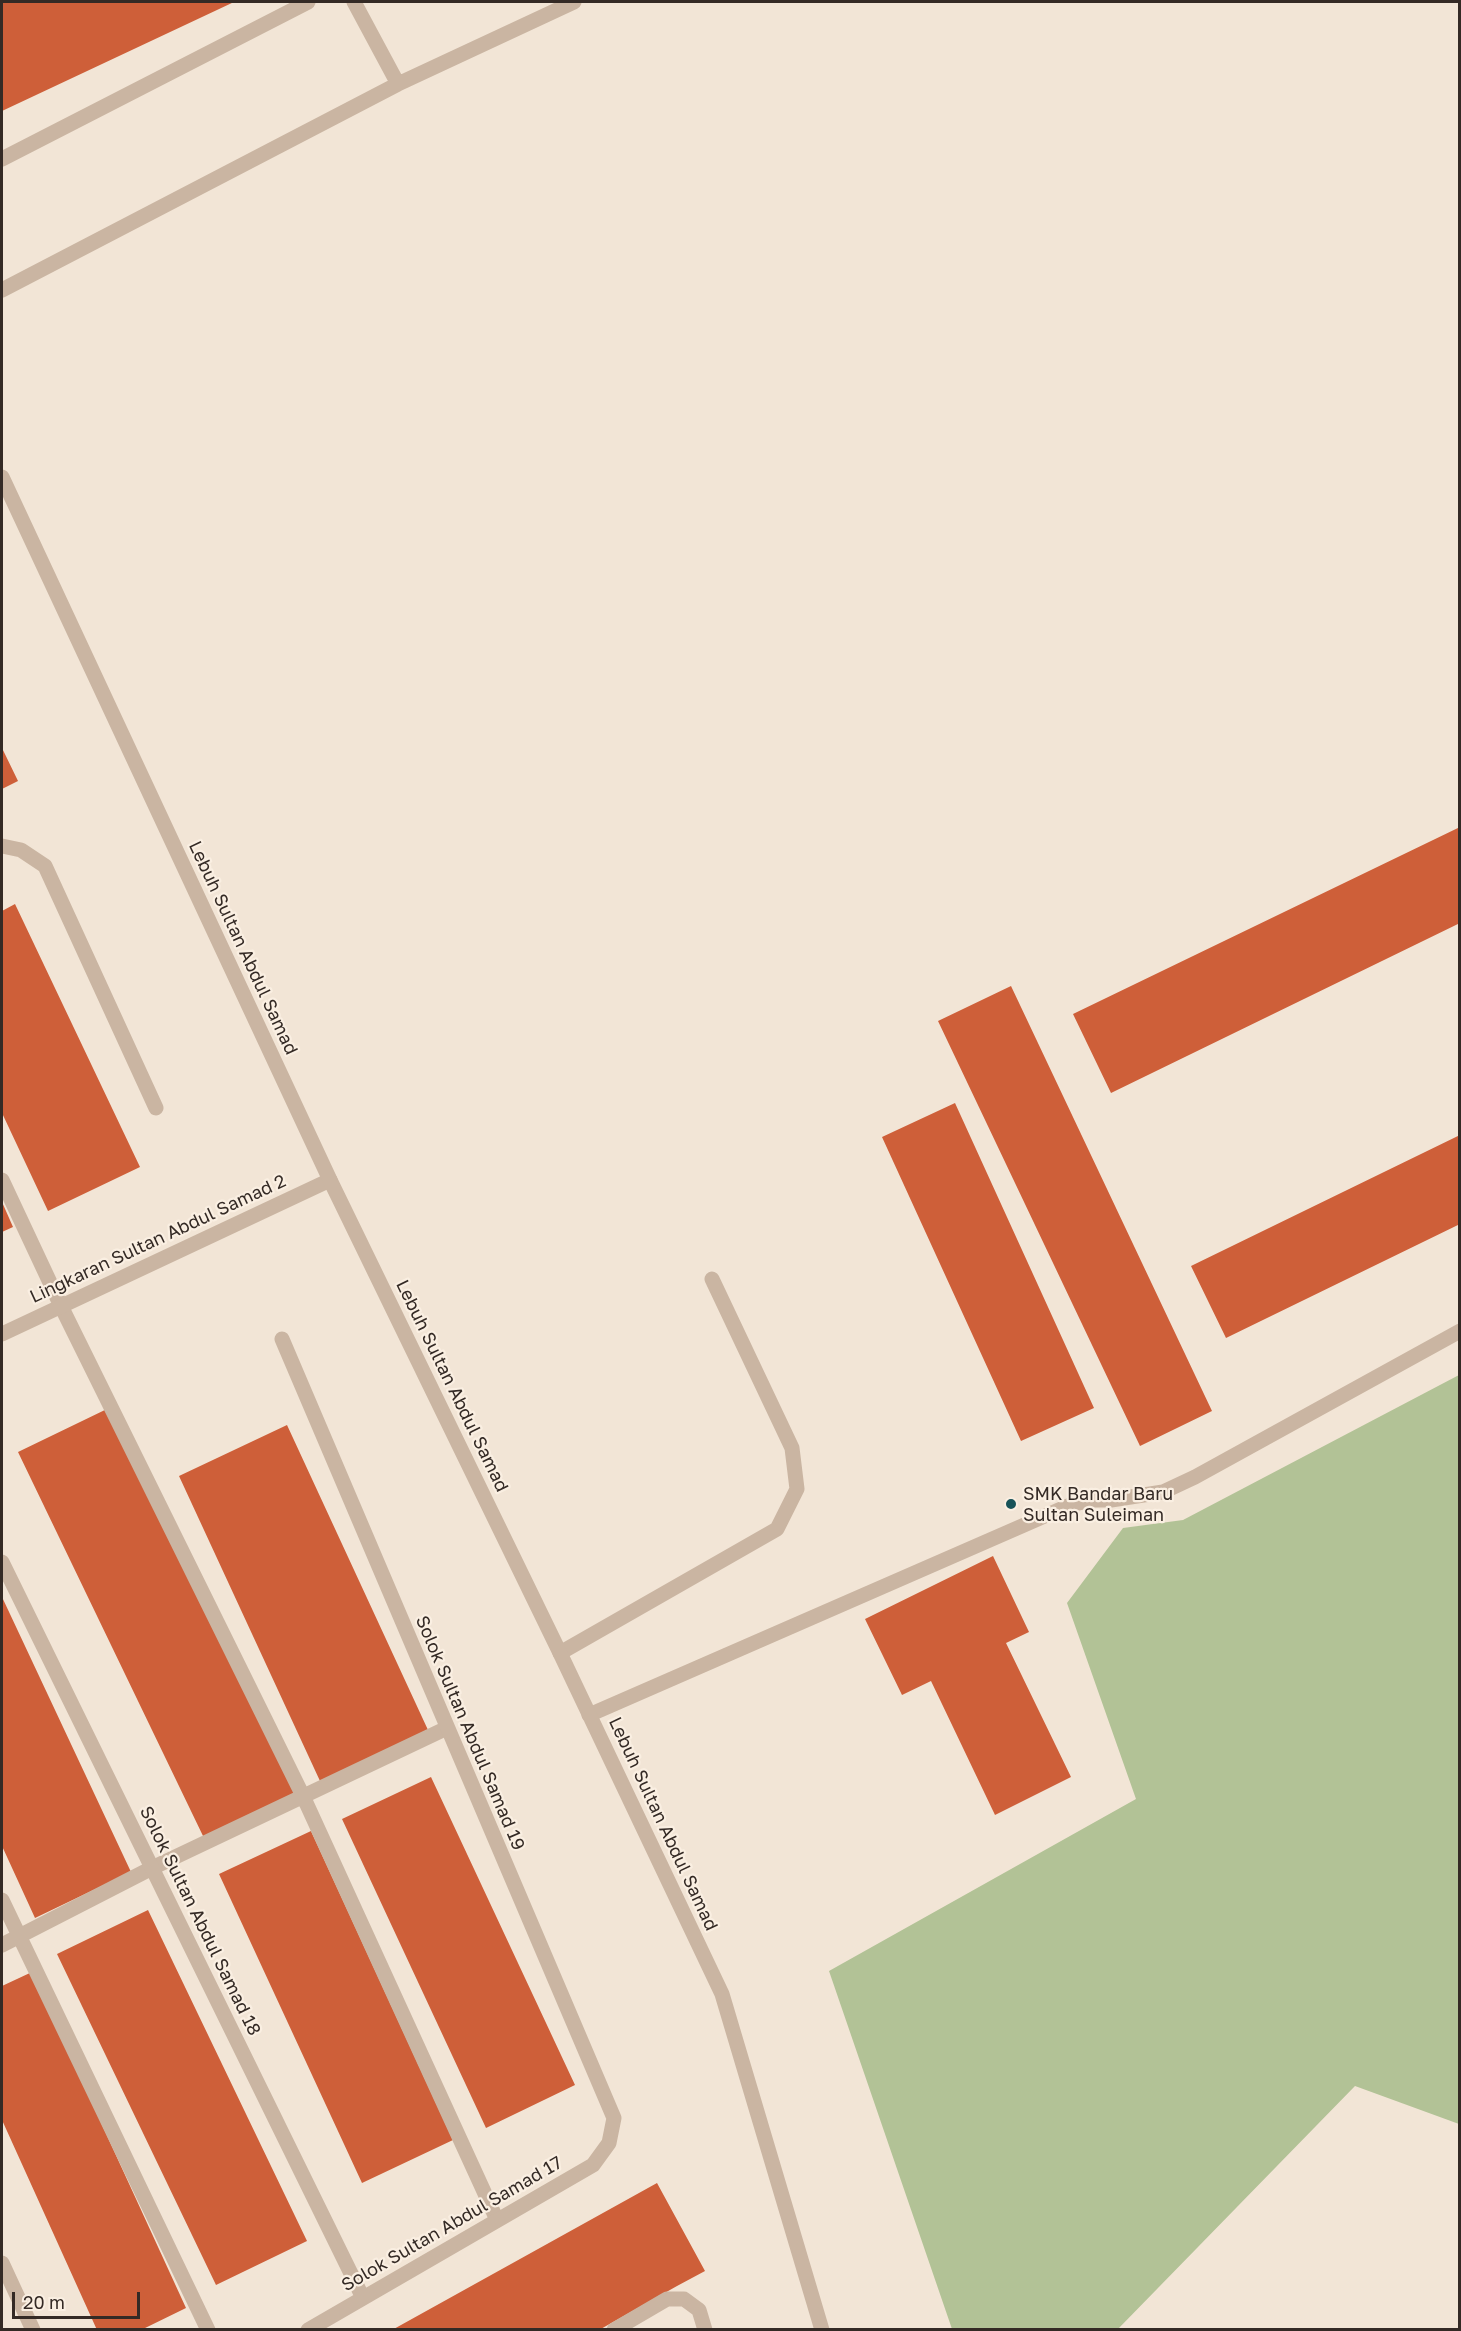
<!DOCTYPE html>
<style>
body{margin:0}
#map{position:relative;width:1461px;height:2331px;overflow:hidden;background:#f2e5d6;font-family:"Golos Text",sans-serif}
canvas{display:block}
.frame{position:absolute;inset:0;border:3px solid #342a25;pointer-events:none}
.scale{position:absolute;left:12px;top:2292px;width:128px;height:27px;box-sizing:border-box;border:3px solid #342a25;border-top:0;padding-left:8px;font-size:18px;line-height:21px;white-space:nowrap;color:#342a25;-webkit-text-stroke:4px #faefe2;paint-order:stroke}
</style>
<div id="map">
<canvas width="1461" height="2331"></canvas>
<div class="frame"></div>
<div class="scale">20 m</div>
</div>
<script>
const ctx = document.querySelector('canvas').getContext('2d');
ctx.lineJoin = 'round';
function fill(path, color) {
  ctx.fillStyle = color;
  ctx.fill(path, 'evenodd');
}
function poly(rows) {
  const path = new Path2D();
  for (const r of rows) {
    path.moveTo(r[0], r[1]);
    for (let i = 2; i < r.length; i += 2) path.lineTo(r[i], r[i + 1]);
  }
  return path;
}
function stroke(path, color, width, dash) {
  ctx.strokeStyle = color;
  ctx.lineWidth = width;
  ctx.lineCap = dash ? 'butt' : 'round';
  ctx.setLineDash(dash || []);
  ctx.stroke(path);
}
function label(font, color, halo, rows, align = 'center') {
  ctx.font = font + ' "Golos Text",sans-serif';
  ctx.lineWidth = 4.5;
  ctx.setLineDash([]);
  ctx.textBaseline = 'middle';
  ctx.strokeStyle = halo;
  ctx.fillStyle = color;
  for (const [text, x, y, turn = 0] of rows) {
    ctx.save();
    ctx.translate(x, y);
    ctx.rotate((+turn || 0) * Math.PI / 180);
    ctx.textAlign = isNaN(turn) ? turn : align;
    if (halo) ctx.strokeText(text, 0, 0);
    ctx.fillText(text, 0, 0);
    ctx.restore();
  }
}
const green = poly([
 [1459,1375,1459,2124,1355,2086,1118,2329,952,2329,829,1971,1136,1799,1067,1603,1123,1528,1183,1520]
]);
const building = poly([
 [2,2,234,2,2,111],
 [2,748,18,781,2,789],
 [1460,827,1460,923,1111,1093,1073,1014],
 [15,904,140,1167,48,1211,2,1113,2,911],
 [1011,986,1212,1411,1140,1446,938,1021],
 [955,1103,1094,1408,1021,1441,882,1137],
 [1460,1135,1460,1224,1226,1338,1191,1266],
 [2,1202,13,1227,2,1232],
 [109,1408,295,1793,204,1838,18,1452],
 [287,1425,428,1730,320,1781,179,1476],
 [993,1556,1029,1632,1006,1643,1071,1777,995,1815,931,1681,902,1695,865,1619],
 [2,1597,131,1872,35,1918,2,1846],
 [431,1777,575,2085,486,2128,342,1819],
 [311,1831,453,2140,362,2183,219,1874],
 [148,1910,307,2241,216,2285,57,1954],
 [32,1972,186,2308,141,2330,97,2330,2,2120,2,1986],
 [657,2183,705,2271,677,2286,599,2330,392,2330]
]);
const service = poly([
 [2,1180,61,1306,303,1796,497,2220],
 [560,1653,777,1529,797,1489,792,1448,712,1279],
 [589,1715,1070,1505,1092,1500,1111,1500,1163,1492,1195,1477,1460,1331],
 [2,1900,208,2330],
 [2,1945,152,1868,447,1728],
 [614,2330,667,2299,684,2299,699,2310,705,2330]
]);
const minor = poly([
 [354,2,398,84],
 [2,159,308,2],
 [2,290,398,84,574,2],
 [2,846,21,850,45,866,156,1108],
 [2,1334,330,1180],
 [282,1339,614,2118,609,2143,593,2165,308,2330],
 [2,1562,363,2298],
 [2,2263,33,2330]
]);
const tertiary = poly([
 [2,477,330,1180,560,1653,722,1994,822,2330]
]);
const markers = [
 [1011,1504,6,"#185358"]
];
const streetNames = [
 ["Lebuh Sultan Abdul Samad",243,948,65],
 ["Lingkaran Sultan Abdul Samad 2",158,1239,-25],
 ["Lebuh Sultan Abdul Samad",452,1386,64],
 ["Solok Sultan Abdul Samad 19",470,1733,67],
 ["Lebuh Sultan Abdul Samad",663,1824,65],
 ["Solok Sultan Abdul Samad 18",200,1921,64],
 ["Solok Sultan Abdul Samad 17",452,2224,-30]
];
const poiNames = [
 ["SMK Bandar Baru",1023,1494],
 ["Sultan Suleiman",1023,1515]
];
fill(green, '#b2c296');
fill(building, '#ce5f39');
stroke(service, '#cab5a2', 15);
stroke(minor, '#cab5a2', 15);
stroke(tertiary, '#cab5a2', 15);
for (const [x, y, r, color] of markers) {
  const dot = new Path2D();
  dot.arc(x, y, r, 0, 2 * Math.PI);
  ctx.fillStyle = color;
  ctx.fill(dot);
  stroke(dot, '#faefe2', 2);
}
label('18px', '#342a25', '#faefe2', streetNames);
label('18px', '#342a25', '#faefe2', poiNames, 'left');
</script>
